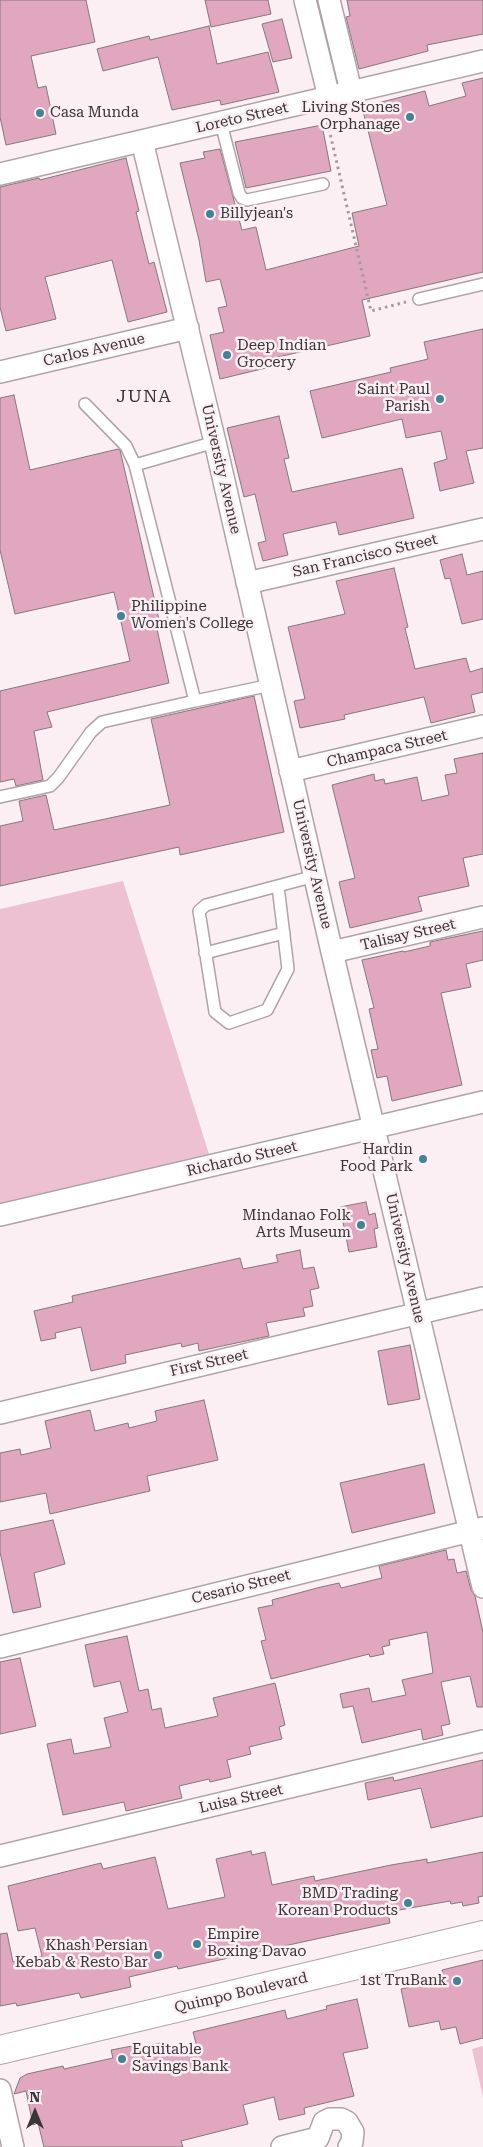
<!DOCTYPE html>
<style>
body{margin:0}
#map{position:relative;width:483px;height:2147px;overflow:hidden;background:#fceff4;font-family:"Roboto Serif",serif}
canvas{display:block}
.north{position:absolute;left:10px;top:2087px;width:50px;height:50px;-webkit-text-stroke:4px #fceff4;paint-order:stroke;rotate:0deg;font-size:14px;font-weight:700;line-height:20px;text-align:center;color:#3a3537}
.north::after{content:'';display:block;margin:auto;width:18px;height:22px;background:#3a3537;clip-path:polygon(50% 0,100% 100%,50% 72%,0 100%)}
</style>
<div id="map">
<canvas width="483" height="2147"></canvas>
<div class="north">N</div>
</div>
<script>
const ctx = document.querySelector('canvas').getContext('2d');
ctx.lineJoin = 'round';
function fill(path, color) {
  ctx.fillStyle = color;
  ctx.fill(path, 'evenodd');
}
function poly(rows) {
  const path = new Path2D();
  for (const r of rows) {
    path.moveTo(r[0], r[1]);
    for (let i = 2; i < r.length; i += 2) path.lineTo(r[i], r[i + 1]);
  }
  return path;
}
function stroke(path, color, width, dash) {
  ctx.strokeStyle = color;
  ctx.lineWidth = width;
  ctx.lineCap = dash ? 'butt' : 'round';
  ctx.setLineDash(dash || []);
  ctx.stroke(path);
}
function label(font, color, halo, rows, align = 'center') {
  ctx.font = font + ' "Roboto Serif",serif';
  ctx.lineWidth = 5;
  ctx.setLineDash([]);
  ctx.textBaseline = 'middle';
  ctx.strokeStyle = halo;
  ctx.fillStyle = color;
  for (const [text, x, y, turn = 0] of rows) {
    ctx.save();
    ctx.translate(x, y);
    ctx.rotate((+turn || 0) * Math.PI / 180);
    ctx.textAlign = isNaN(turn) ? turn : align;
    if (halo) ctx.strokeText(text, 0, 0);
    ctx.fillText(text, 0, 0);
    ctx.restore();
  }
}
const green = poly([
 [123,881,209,1154,0,1205,0,909],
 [483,2046,483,2097,472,2049]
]);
const building = poly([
 [0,0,86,0,95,42,31,56,38,88,46,86,56,134,6,145,0,117,0,0],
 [205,0,268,0,271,14,211,27,205,0],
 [347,0,483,0,483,34,427,45,428,51,359,69,346,17,350,16,347,0],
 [282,19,292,58,273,62,262,24,282,19],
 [209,26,217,64,268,52,279,92,221,105,220,100,172,110,158,57,103,71,97,49,149,36,150,40,209,26],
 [483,78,483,272,362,300,370,336,265,360,266,368,220,379,210,335,224,332,218,308,227,306,220,279,206,282,199,240,180,163,205,158,203,152,220,149,242,230,256,227,266,270,359,246,352,213,387,205,362,107,425,91,429,106,466,96,462,83,483,78],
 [322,125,331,171,246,188,235,142,322,125],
 [126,158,139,211,136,212,149,264,154,262,167,312,128,322,112,260,45,277,56,319,6,331,0,307,0,187,39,178,40,180,126,158],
 [483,329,483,448,466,451,474,483,440,491,434,463,447,459,441,431,406,438,402,419,322,438,310,391,391,372,390,368,428,359,424,342,483,329],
 [14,395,30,470,118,449,120,450,161,628,157,629,169,683,47,712,52,727,34,731,43,780,16,786,14,779,0,782,0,691,130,661,114,592,15,614,0,550,0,398,14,395],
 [279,416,289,458,284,459,292,492,402,468,414,518,339,535,336,522,283,534,288,555,263,561,258,543,266,541,255,494,244,497,227,428,279,416],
 [462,554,467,575,483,571,483,619,462,624,450,578,445,579,440,560,462,554],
 [394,568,408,627,405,628,415,669,466,658,470,672,483,668,483,692,471,695,475,712,431,723,424,697,344,715,345,719,300,728,294,701,305,699,288,627,345,614,336,581,394,568],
 [254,696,284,832,180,855,179,847,0,886,0,826,23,821,19,801,46,795,54,830,170,805,151,719,254,696],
 [483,753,483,854,463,858,469,886,418,897,422,911,350,928,339,882,355,878,332,785,374,774,375,781,384,779,385,784,417,777,422,801,449,795,445,775,457,773,454,759,483,753],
 [483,931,483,960,466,964,471,987,441,993,462,1085,392,1101,387,1076,377,1078,371,1050,378,1049,369,1009,374,1008,362,960,403,951,404,952,430,946,430,942,483,931],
 [366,1202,369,1215,375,1213,378,1228,374,1229,377,1247,349,1252,340,1207,366,1202],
 [300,1250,303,1269,314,1267,319,1288,310,1290,313,1306,303,1308,305,1316,266,1323,269,1336,199,1351,198,1343,182,1347,181,1343,125,1355,126,1363,91,1371,81,1327,55,1333,56,1338,41,1341,34,1311,73,1302,72,1296,240,1258,243,1269,278,1262,276,1255,300,1250],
 [410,1345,420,1399,388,1405,378,1351,410,1345],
 [204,1400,218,1460,147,1476,150,1491,50,1514,46,1493,0,1502,0,1453,20,1449,21,1455,51,1448,45,1421,90,1410,95,1431,128,1423,129,1428,157,1421,155,1411,204,1400],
 [424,1464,435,1513,352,1533,340,1483,424,1464],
 [53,1520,65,1564,34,1573,41,1607,13,1613,0,1552,0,1531,53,1520],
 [446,1550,448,1560,454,1559,457,1573,466,1571,471,1590,475,1596,483,1632,483,1707,477,1707,470,1676,441,1682,450,1724,441,1726,443,1735,423,1740,421,1729,362,1743,353,1706,343,1708,340,1694,369,1688,372,1702,406,1695,402,1680,433,1673,427,1632,389,1640,390,1645,382,1647,384,1654,370,1657,369,1654,271,1679,261,1641,266,1640,258,1608,273,1605,272,1600,321,1587,339,1583,341,1588,382,1578,379,1566,446,1550],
 [127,1636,139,1691,148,1689,152,1710,161,1708,165,1728,218,1716,213,1698,275,1683,285,1725,279,1727,282,1739,249,1747,251,1754,227,1760,231,1777,210,1782,209,1779,179,1786,182,1798,126,1811,124,1802,63,1815,47,1744,71,1739,74,1754,111,1747,104,1718,128,1712,120,1681,94,1687,85,1645,127,1636],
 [20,1658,36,1726,0,1734,0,1662,20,1658],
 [483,1760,483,1816,431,1828,421,1788,368,1800,365,1783,393,1777,394,1781,483,1760],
 [251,1851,252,1855,265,1852,272,1885,314,1876,315,1881,391,1865,427,1859,427,1863,483,1852,483,1896,478,1897,479,1903,463,1906,462,1902,451,1904,450,1901,388,1912,390,1923,178,1969,177,1966,129,1977,131,1987,81,1998,79,1993,17,2006,16,2003,0,2006,0,1934,7,1933,13,1962,42,1956,35,1928,18,1931,8,1886,101,1863,103,1869,155,1857,168,1909,225,1897,216,1859,251,1851],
 [483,1960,483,2038,460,2044,456,2027,441,2030,439,2021,409,2027,401,1989,444,1979,442,1970,483,1960],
 [357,1999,368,2048,343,2053,354,2096,304,2108,305,2114,279,2120,274,2097,243,2105,248,2124,181,2141,183,2147,44,2147,38,2123,33,2125,26,2091,14,2094,20,2078,27,2074,63,2066,64,2069,113,2058,111,2050,132,2046,133,2050,160,2043,162,2055,197,2047,193,2032,285,2010,287,2019,327,2009,326,2006,357,1999]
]);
const path = poly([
 [326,116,371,311,406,302]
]);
const lane = poly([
 [221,123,239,193,242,198,247,200,323,184],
 [419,299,483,284],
 [85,404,126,446,135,465,195,701,271,685],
 [135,465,215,442],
 [0,797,50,786,58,778,91,732,102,722,195,701],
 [278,886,288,969,267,1010,229,1023,215,1012,199,911,206,905,315,876],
 [205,953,284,933]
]);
const street = poly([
 [305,0,329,97],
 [329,0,351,91],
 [142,141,215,442,332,952,483,1587],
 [0,174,483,61],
 [0,372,188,328],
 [247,583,483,529],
 [290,771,483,726],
 [332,952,483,917],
 [0,1215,483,1102],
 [0,1413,483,1298],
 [0,1647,483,1528],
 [0,1856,483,1741],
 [0,2090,13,2147],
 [318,2138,324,2122,330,2119,341,2119,347,2122,353,2132,352,2142,349,2147],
 [282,2147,318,2138]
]);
const primary = poly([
 [0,2050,483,1935]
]);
const markers = [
 [40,113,5,"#428395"],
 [410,117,5,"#428395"],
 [210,214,5,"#428395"],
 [227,355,5,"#428395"],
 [440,399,5,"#428395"],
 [121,616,5,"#428395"],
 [423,1159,5,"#428395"],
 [361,1225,5,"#428395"],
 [408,1903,5,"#428395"],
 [197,1944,5,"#428395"],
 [158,1955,5,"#428395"],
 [457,1981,5,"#428395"],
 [122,2059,5,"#428395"]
];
const poiNames = [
 ["Living Stones",400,108],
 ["Orphanage",400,125],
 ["Casa Munda",50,113,"left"],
 ["Billyjean's",220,214,"left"],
 ["Deep Indian",237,346,"left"],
 ["Grocery",237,363,"left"],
 ["Saint Paul",430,390],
 ["Parish",430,407],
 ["Philippine",131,607,"left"],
 ["Women's College",131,624,"left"],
 ["Hardin",413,1150],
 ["Food Park",413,1167],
 ["Mindanao Folk",351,1216],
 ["Arts Museum",351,1233],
 ["BMD Trading",398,1894],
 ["Korean Products",398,1911],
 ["Empire",207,1935,"left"],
 ["Boxing Davao",207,1952,"left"],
 ["Khash Persian",148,1946],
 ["Kebab & Resto Bar",148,1963],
 ["1st TruBank",447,1981],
 ["Equitable",132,2050,"left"],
 ["Savings Bank",132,2067,"left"]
];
const streetNames = [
 ["Loreto Street",242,118,-13],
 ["Carlos Avenue",94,350,-13],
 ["University Avenue",221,469,77],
 ["San Francisco Street",365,556,-13],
 ["Champaca Street",387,749,-13],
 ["University Avenue",312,864,77],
 ["Talisay Street",408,935,-13],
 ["Richardo Street",242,1159,-13],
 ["University Avenue",405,1258,77],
 ["First Street",209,1363,-13],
 ["Cesario Street",241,1587,-14],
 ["Luisa Street",241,1799,-13],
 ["Quimpo Boulevard",241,1993,-13]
];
const quarterNames = [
 ["JUNA",144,397]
];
fill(green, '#edc1d2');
fill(building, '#e0a7be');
stroke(building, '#83787c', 1);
stroke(lane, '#afa3a8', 14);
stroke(street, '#afa3a8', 24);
stroke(primary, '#afa3a8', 30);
stroke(path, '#a49b9e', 3, [2.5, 4]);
stroke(lane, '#fff', 11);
stroke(street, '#fff', 21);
stroke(primary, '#fff', 28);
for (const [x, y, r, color] of markers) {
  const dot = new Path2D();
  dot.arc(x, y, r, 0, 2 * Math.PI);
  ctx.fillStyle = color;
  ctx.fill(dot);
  stroke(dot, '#fceff4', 2);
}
label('15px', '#3a3537', '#fceff4', poiNames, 'right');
label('15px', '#3a3537', '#fceff4', streetNames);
ctx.letterSpacing = '1px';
label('18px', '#3a3537', '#fceff4', quarterNames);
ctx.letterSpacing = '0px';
</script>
